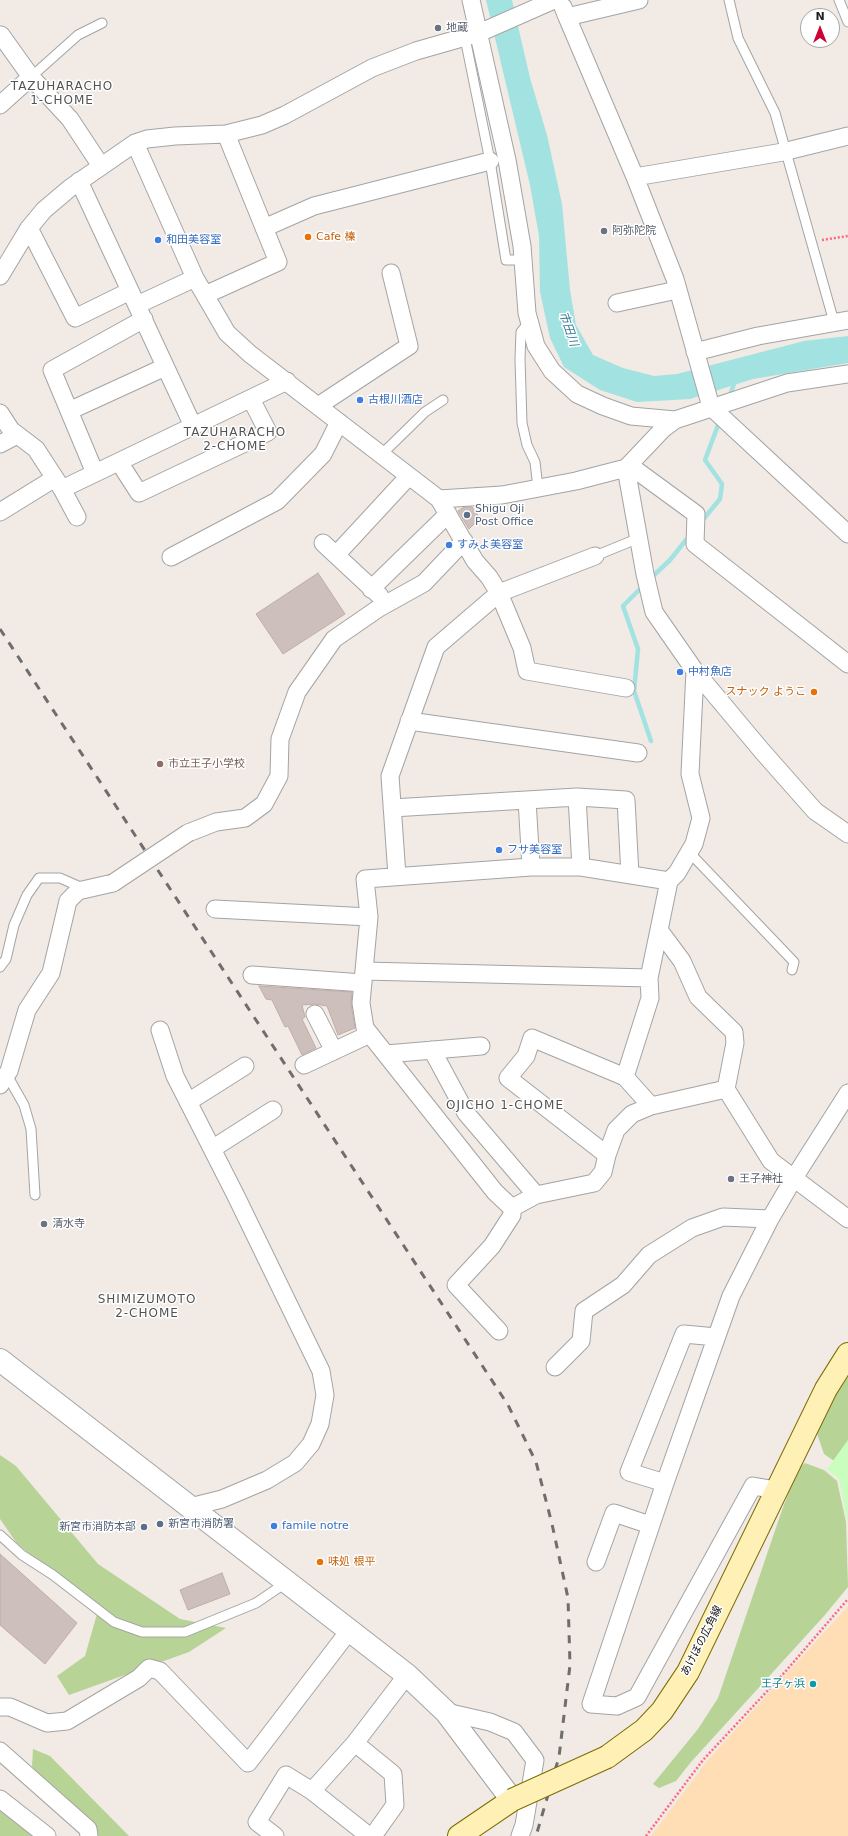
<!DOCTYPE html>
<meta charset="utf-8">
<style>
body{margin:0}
#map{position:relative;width:848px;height:1836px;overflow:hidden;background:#f1eae5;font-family:"DejaVu Sans",sans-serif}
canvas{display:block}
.north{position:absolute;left:800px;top:8px;width:40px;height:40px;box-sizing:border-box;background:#fff;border:1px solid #a6a6a6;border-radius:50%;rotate:0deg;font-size:11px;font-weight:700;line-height:16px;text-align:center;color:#202020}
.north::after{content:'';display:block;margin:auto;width:14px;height:18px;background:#cf0033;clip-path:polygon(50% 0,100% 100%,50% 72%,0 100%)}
</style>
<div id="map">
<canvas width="848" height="1836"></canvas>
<div class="north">N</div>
</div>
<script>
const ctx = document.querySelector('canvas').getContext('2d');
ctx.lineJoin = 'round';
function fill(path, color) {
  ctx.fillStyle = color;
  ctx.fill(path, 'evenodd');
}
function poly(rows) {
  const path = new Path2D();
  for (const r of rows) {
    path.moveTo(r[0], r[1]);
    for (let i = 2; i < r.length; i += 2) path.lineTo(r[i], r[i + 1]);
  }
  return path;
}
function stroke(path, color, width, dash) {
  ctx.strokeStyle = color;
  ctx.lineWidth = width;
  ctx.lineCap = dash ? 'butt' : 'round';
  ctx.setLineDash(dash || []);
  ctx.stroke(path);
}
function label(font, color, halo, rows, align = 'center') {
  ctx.font = font + ' "DejaVu Sans","Noto Sans JP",sans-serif';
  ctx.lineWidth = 3;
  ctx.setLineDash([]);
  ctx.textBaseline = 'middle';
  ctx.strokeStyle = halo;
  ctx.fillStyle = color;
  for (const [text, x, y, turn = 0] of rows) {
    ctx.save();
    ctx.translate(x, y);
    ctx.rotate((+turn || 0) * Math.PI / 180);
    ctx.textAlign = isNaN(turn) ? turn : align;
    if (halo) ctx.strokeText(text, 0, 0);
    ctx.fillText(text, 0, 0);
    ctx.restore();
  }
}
const forest = poly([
 [848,1370,848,1464,840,1465,824,1454,814,1425],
 [0,1455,16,1466,98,1564,180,1619,226,1628,189,1652,69,1695,57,1676,85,1656,97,1614,16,1542,0,1519],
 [805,1463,824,1470,837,1481,846,1522,848,1587,824,1616,691,1762,676,1781,659,1788,653,1784,698,1729,718,1698,782,1510,798,1469],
 [33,1749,50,1756,129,1836,95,1836,40,1780,32,1766],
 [0,1805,38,1836,0,1836]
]);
const sand = poly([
 [848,1606,848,1836,651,1836,707,1761]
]);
const park = poly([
 [848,1440,848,1524,839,1479,827,1469]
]);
const water = poly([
 [486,0,512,0,530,78,547,135,562,204,570,290,576,325,593,355,623,368,654,376,677,374,804,341,848,336,848,363,753,379,690,399,637,402,600,390,564,367,550,338,540,292,539,236,530,185]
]);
const stream = poly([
 [729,398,735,381],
 [701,522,720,499,722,484,705,460,720,420],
 [651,578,670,560,690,535],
 [644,585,623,606,638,649,634,691,651,741]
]);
const building = poly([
 [464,507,472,507,480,518,469,529,458,511,464,507],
 [318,573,345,614,283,654,256,614,318,573],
 [259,986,352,992,351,1004,355,1028,338,1035,327,1006,315,1004,302,1005,305,1017,302,1019,316,1048,302,1055,288,1026,285,1027,272,1000,266,999,259,986],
 [0,1554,77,1623,45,1664,0,1625,0,1554],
 [222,1573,230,1594,188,1610,180,1590,222,1573]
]);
const path = poly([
 [822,240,848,236],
 [646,1836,703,1760,785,1672,848,1599]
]);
const service = poly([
 [729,0,738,38,775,113,834,322],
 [839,0,848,22],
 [465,38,490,161,506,260,523,260],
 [31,77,78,35,102,23],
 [529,322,521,332,520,359,522,423,527,445,535,462,538,488],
 [381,455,425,412,443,400],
 [595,556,639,538],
 [689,852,794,962,792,970],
 [0,967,6,959,14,925,27,895,39,878,60,878,85,889],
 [7,1075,24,1105,31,1129,35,1195],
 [0,1535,22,1555,53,1575,114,1622,142,1632,185,1632,256,1603,287,1582]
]);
const minor = poly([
 [471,0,507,160,522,246,527,313,536,346,552,371,577,394,603,406,631,416,675,420],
 [563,7,567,17,639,0],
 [567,17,635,177,675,279,711,407,848,534],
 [0,36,1,35,31,77,70,119,101,166],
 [0,105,31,77],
 [135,143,195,278,227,333,250,354,439,499,475,561,489,577,499,593,522,648,527,671,626,688],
 [635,177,783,152,848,136],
 [79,181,193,426],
 [29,228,75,318,130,291],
 [264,228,314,206,490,161],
 [0,276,29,228,44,210,70,188,135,143,147,139,175,136,226,134,262,125,285,115,372,68,416,51,479,33,554,0],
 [205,295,278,262,226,134],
 [617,303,677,290],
 [137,305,195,278],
 [695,352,758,336,848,320],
 [318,406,409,346,391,273],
 [69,411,165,367],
 [0,413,11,430,36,449,62,489,77,517],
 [0,444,17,435],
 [119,462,139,493,268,432,251,399],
 [629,465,696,514,695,544,848,664],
 [626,468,645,574,654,612,695,671,762,751,815,811,848,834],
 [95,473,52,370,144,319],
 [62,489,287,381],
 [439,499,502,495,576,481,626,468,663,429,675,420,787,383,848,374],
 [0,512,55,478],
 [323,543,380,596],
 [336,555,409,476],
 [171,557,277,501,323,454,339,422],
 [371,589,448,514],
 [695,671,690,774,701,818,694,844,677,873,669,881,659,930,682,961,698,997,734,1032,735,1043,726,1089,771,1161,848,1219],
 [409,721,638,753],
 [577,797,626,800,630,875],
 [527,800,531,867],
 [392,808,577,797,581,867],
 [188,833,216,822,245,818,264,804,279,776,280,739,297,692,334,639,379,608,424,583,464,541],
 [397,876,390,776,436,647,499,593,595,556],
 [215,909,369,917],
 [364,971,649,978],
 [252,975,363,983],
 [315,1014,334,1051],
 [160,1030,175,1076,236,1196,321,1371,325,1395,320,1424,311,1444,295,1463,267,1480,222,1499,190,1507],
 [432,1050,466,1113,536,1195],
 [386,1054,481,1046],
 [304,1065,370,1034],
 [625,1077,650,998,649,978,659,930],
 [0,1085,9,1071,27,1010,51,973,68,901,78,891,113,883],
 [188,1102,245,1066],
 [212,1149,273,1110],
 [607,1155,508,1078,526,1056,532,1038,625,1077,651,1106],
 [512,1208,495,1192,365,1028,361,1003,369,917,365,879,531,867,581,867,669,881],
 [512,1208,536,1195,594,1183,603,1172,607,1155,616,1130,632,1114,651,1106,726,1089],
 [499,1331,456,1285,492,1246,512,1215,512,1208],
 [555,1367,581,1341,584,1311,623,1285,649,1255,692,1228,723,1217,770,1219],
 [665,1483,629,1472,684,1334,716,1337],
 [776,1490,753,1486,637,1697,617,1706,591,1704,665,1483,731,1296,770,1219,794,1178,848,1093],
 [596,1562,614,1513,650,1525],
 [0,1707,10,1707,47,1723,67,1721,139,1678,149,1668,160,1671,248,1763,349,1631],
 [446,1712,490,1722,514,1732,535,1760,524,1825,520,1836],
 [355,1743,393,1774,395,1805,373,1836],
 [0,1751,88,1829,89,1836],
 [312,1791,369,1836],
 [0,1799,47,1836],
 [275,1836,257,1822,286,1775,312,1791,355,1743,407,1675]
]);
const tertiary = poly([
 [0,1360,407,1675,446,1712,512,1800]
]);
const secondary = poly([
 [607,1757,644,1730,662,1711,688,1672,826,1389,848,1354],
 [459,1836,512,1800]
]);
const rail = poly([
 [0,629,508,1405,536,1462,552,1524,568,1598,570,1665,559,1757,536,1836]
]);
const minorBridge = poly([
 [113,883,188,833]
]);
const secondaryBridge = poly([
 [512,1800,607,1757]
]);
const markers = [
 [438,28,4,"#6b7280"],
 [604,231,4,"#6b7280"],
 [308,237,4,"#e8710a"],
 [158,240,4,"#3f7fe0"],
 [360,400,4,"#3f7fe0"],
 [467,515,4,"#5c6f8a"],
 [449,545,4,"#3f7fe0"],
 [680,672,4,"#3f7fe0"],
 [814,692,4,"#e8710a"],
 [160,764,4,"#8d6e63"],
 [499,850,4,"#3f7fe0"],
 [731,1179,4,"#6b7280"],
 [44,1224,4,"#6b7280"],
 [160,1524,4,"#5c6f8a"],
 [274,1526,4,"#3f7fe0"],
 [144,1527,4,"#5c6f8a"],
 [320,1562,4,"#e8710a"],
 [813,1684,4,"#0f9aa8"]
];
const worshipNames = [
 ["地蔵",446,28],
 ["阿弥陀院",612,231],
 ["王子神社",739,1179],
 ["清水寺",52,1224]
];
const foodNames = [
 ["Cafe 榛",316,237],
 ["スナック ようこ",806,692,"right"],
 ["味処 根平",328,1562]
];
const shopNames = [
 ["和田美容室",166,240],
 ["古根川酒店",368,400],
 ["すみよ美容室",457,545],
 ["中村魚店",688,672],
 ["フサ美容室",507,850],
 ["famile notre",282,1526]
];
const serviceNames = [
 ["Shigu Oji",475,509],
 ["Post Office",475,522],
 ["新宮市消防署",168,1524],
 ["新宮市消防本部",136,1527,"right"]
];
const educationNames = [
 ["市立王子小学校",168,764]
];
const streetNames = [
 ["あけぼの広角線",702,1641,-63]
];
const cultureNames = [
 ["王子ヶ浜",805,1684]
];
const neighbourhoodNames = [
 ["TAZUHARACHO",62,87],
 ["1-CHOME",62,101],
 ["TAZUHARACHO",235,433],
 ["2-CHOME",235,447],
 ["OJICHO 1-CHOME",505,1106],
 ["SHIMIZUMOTO",147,1300],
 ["2-CHOME",147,1314]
];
const waterNames = [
 ["市田川",568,329,71]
];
fill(forest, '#b7d496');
fill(sand, '#ffdeb5');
fill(park, '#cafebf');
fill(water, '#a2e2e1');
stroke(stream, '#a2e2e1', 4.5);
fill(building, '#cdbfbb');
stroke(building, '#c4aca6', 1);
stroke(service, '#a4a4a4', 11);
stroke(minor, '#a4a4a4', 19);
stroke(tertiary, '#a4a4a4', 24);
stroke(secondary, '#7d6c00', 24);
stroke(path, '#ff687e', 2.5, [2, 2]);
stroke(service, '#fff', 9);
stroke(minor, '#fff', 17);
stroke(tertiary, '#fff', 22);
stroke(secondary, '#fff0b5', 22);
stroke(rail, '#6e6e6e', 3, [8, 8]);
stroke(minorBridge, '#a4a4a4', 19, []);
stroke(secondaryBridge, '#7d6c00', 24, []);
stroke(minorBridge, '#fff', 17);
stroke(secondaryBridge, '#fff0b5', 22);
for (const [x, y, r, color] of markers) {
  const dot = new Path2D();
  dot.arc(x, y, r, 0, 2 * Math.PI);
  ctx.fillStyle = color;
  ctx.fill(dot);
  stroke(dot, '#fff', 1.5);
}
label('11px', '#5b616d', '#fff', worshipNames, 'left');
label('11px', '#c56008', '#fff', foodNames, 'left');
label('11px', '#366cbe', '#fff', shopNames, 'left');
label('11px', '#4e5e75', '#fff', serviceNames, 'left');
label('11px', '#785e54', '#fff', educationNames, 'left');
label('11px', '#202020', '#fff', streetNames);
label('11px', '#0d838f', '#fff', cultureNames, 'right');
ctx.letterSpacing = '1px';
label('12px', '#535353', '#fff', neighbourhoodNames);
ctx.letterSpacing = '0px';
label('italic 12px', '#397f97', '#fff', waterNames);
</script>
